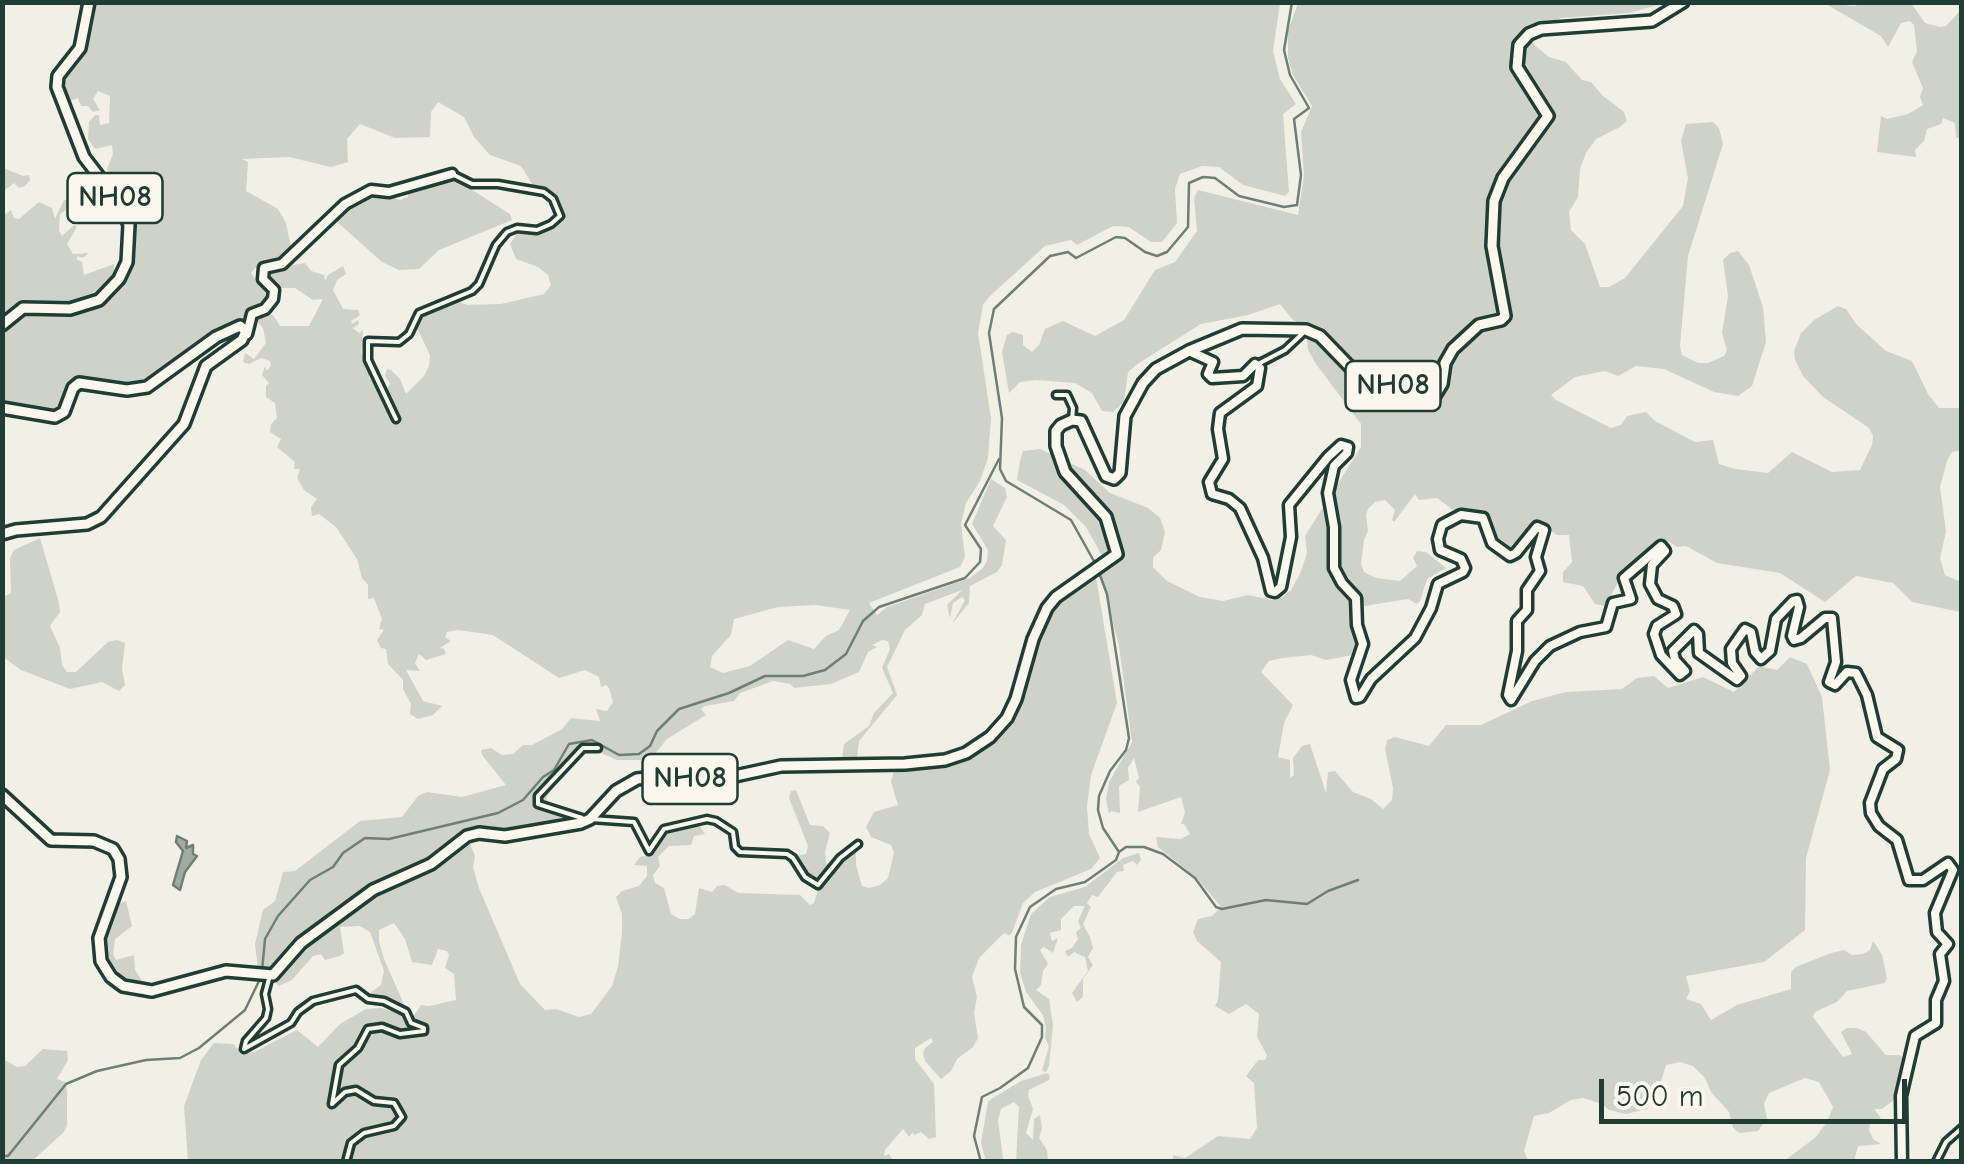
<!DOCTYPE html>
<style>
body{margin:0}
#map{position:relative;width:1964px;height:1164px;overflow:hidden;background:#f2f0e5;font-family:"Comic Neue",sans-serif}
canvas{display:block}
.frame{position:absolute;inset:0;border:5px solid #1f3d34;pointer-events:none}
.scale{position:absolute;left:1599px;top:1079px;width:308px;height:45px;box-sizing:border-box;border:5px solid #1f3d34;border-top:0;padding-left:12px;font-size:30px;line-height:35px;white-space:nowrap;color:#1f3d34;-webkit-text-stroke:8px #fbf7ec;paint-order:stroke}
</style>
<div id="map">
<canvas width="1964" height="1164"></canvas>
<div class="frame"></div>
<div class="scale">500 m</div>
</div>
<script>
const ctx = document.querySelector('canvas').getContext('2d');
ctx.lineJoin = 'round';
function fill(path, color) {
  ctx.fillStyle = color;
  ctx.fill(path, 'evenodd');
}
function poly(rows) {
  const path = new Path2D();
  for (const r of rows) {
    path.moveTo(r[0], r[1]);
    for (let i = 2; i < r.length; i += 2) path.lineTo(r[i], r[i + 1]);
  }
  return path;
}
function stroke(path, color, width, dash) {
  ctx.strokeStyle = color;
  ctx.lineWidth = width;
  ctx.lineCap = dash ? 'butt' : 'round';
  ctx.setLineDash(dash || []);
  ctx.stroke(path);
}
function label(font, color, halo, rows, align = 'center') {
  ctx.font = font + ' "Comic Neue",sans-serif';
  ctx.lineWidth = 9;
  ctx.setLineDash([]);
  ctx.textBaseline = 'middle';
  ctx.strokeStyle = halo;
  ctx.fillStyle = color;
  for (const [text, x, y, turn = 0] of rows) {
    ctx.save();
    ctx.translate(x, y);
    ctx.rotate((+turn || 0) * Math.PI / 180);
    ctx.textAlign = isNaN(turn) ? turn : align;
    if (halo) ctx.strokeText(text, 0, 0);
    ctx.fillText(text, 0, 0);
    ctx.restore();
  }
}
const green = poly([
 [92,3,1280,3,1273,51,1280,79,1296,104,1283,114,1289,192,1285,196,1243,185,1219,167,1202,166,1180,174,1175,189,1177,223,1162,242,1151,242,1129,227,1113,226,1077,245,1071,240,1045,246,990,296,983,305,978,333,991,418,988,458,980,481,966,503,961,524,965,557,960,567,869,603,877,615,887,607,970,578,983,568,987,561,988,550,972,524,991,479,1005,488,1007,497,993,526,1006,540,1002,565,997,572,970,586,969,603,952,624,965,600,962,597,953,603,950,618,947,605,962,590,925,604,922,615,905,630,887,667,897,695,859,741,857,758,842,758,844,744,869,726,874,713,893,693,882,668,890,649,888,641,882,640,872,645,877,647,868,652,859,672,831,684,794,688,790,684,773,681,740,693,734,701,705,706,701,709,706,715,667,739,654,755,643,760,617,760,589,748,567,765,567,771,557,779,546,799,553,807,577,815,589,815,572,824,510,834,477,831,438,857,384,879,333,915,271,974,258,970,255,944,263,910,275,901,283,872,295,871,360,821,402,817,418,796,427,792,462,797,506,785,482,755,481,750,491,748,502,755,513,754,523,745,532,745,562,729,571,718,600,721,596,709,607,711,613,702,609,688,606,685,601,687,599,677,585,670,559,678,493,635,458,630,447,632,445,637,451,641,440,648,444,649,446,654,426,660,419,654,415,663,420,671,406,670,423,701,442,706,433,715,418,719,410,714,411,704,403,689,403,680,388,664,386,649,381,648,377,640,384,630,379,629,382,619,374,598,368,599,368,585,362,578,357,559,336,527,319,514,312,516,311,507,317,499,304,490,297,478,300,469,294,469,295,462,277,447,281,439,270,432,271,424,277,418,275,403,266,397,266,386,269,383,262,375,265,366,267,371,271,365,270,361,261,358,249,364,243,362,245,353,254,359,266,343,263,328,257,321,261,315,273,315,280,326,309,326,322,301,322,299,313,300,295,288,281,288,273,279,265,277,265,270,305,263,311,271,324,275,325,281,328,275,343,266,346,274,337,280,333,290,343,309,358,310,360,315,351,321,352,324,358,320,359,324,353,328,359,333,363,330,361,353,369,366,369,378,385,392,390,384,385,376,387,369,391,370,400,379,406,394,424,376,429,366,430,355,415,324,419,315,454,300,467,305,501,304,544,294,551,285,548,275,538,267,516,259,510,244,520,229,537,229,560,218,562,210,551,194,534,187,521,166,490,155,474,137,464,117,438,102,431,112,430,137,395,138,360,124,347,139,348,162,331,167,289,157,242,159,248,162,246,191,278,209,286,223,291,247,275,260,255,268,251,273,269,297,246,312,249,326,239,324,148,382,115,385,86,380,73,384,57,412,38,413,3,406,3,336,14,318,26,311,62,314,96,306,119,285,134,252,134,231,128,208,109,183,116,180,107,169,113,154,112,145,95,149,88,139,89,122,95,115,99,115,100,125,109,123,110,96,98,91,93,99,100,110,93,112,88,106,81,106,78,98,70,101,69,106,61,86,62,77,82,53],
 [816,605,850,610,839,630,826,636,814,649,788,640,750,666,723,673,710,667,712,656,731,635,734,619,778,607],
 [1298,3,1665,3,1629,13,1561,18,1520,33,1549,57,1566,62,1582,80,1591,82,1603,96,1624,112,1627,121,1620,127,1596,139,1586,153,1580,169,1578,197,1569,212,1571,230,1585,244,1600,287,1609,287,1625,278,1683,206,1688,178,1681,141,1686,124,1713,122,1719,128,1723,144,1688,256,1680,346,1682,355,1698,363,1708,363,1724,356,1727,350,1722,333,1728,296,1723,260,1730,253,1738,251,1749,265,1763,307,1766,342,1752,386,1738,396,1714,392,1664,369,1636,366,1618,376,1605,371,1575,377,1551,395,1556,400,1611,428,1621,425,1627,416,1646,412,1655,421,1695,442,1713,440,1719,464,1735,469,1768,473,1792,452,1832,472,1860,470,1872,445,1873,436,1869,428,1823,397,1803,376,1795,360,1794,351,1801,333,1814,320,1838,306,1846,309,1857,325,1886,351,1912,361,1928,394,1939,408,1961,408,1961,450,1952,452,1947,461,1940,487,1946,532,1940,558,1945,575,1961,582,1961,612,1912,602,1893,583,1856,576,1825,602,1780,573,1717,563,1686,546,1677,547,1670,542,1661,541,1626,568,1605,606,1595,604,1583,586,1563,582,1563,572,1572,562,1569,535,1557,535,1539,523,1527,528,1513,547,1506,548,1496,538,1490,517,1485,511,1453,510,1437,498,1419,500,1415,494,1394,522,1392,520,1395,510,1385,500,1375,502,1368,509,1366,515,1368,531,1364,540,1361,564,1364,572,1376,578,1400,581,1417,566,1413,558,1417,551,1426,552,1446,568,1427,579,1420,601,1417,604,1408,599,1365,606,1352,603,1350,625,1360,643,1358,654,1326,660,1311,655,1282,658,1269,661,1261,672,1293,705,1284,723,1278,757,1290,760,1290,778,1294,775,1293,758,1302,746,1310,744,1326,793,1328,772,1335,771,1353,792,1371,799,1383,809,1392,800,1393,788,1385,749,1387,740,1395,737,1429,746,1446,725,1481,725,1532,701,1566,692,1622,689,1637,678,1654,676,1668,688,1703,677,1734,692,1759,666,1777,670,1790,657,1807,664,1822,697,1830,770,1806,858,1805,930,1764,962,1686,976,1690,991,1686,999,1701,1004,1711,1020,1737,1005,1791,989,1791,972,1796,967,1831,953,1844,950,1852,955,1863,954,1870,950,1873,941,1876,945,1882,955,1887,978,1885,983,1847,991,1837,1002,1815,1012,1813,1017,1843,1057,1852,1054,1841,1032,1847,1028,1857,1028,1866,1032,1886,1055,1900,1055,1907,1063,1895,1099,1882,1109,1874,1109,1881,1118,1870,1124,1869,1130,1873,1139,1881,1144,1858,1146,1854,1161,1784,1161,1816,1137,1827,1122,1833,1107,1819,1082,1805,1078,1769,1093,1764,1104,1767,1118,1758,1131,1740,1133,1733,1128,1729,1112,1711,1092,1705,1078,1693,1066,1680,1062,1666,1065,1658,1091,1647,1109,1626,1114,1609,1110,1602,1104,1583,1098,1571,1100,1549,1113,1534,1116,1524,1151,1528,1160,1545,1161,1173,1161,1173,1155,1185,1158,1218,1136,1250,1139,1257,1128,1254,1083,1246,1076,1258,1060,1265,1060,1267,1055,1257,1037,1259,1014,1246,1004,1229,1014,1215,1006,1218,1000,1221,962,1197,941,1193,932,1198,919,1212,916,1221,907,1197,878,1158,847,1156,837,1181,839,1190,834,1184,824,1181,824,1185,812,1181,797,1138,812,1140,787,1136,782,1139,778,1134,758,1128,768,1129,780,1119,786,1120,813,1111,811,1109,814,1106,799,1109,782,1132,742,1119,646,1100,572,1113,563,1101,554,1086,527,1064,505,1017,480,1020,461,1023,451,1040,449,1085,470,1110,493,1148,508,1160,518,1165,532,1161,550,1153,558,1153,567,1167,581,1200,597,1223,601,1248,595,1272,600,1283,597,1291,590,1300,574,1307,553,1305,536,1361,447,1361,424,1316,364,1308,350,1306,328,1292,319,1280,304,1248,315,1201,324,1139,363,1128,372,1124,402,1113,412,1102,411,1092,393,1075,383,1036,380,1020,382,1009,393,1002,352,1007,335,1013,332,1023,335,1023,345,1032,352,1039,345,1045,329,1063,321,1095,336,1124,320,1155,270,1175,262,1197,231,1194,198,1198,190,1298,215,1304,175,1301,132,1312,106,1293,75,1288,58,1288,31],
 [1824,3,1854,6,1866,3,1911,3,1925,23,1940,27,1946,26,1961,10,1960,139,1956,137,1955,123,1943,118,1941,124,1927,129,1924,141,1915,150,1916,157,1877,152,1881,116,1887,119,1908,114,1923,105,1920,97,1923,88,1912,62,1917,51,1914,25,1910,21,1901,23,1888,47,1881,36],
 [6,169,23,176,29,175,30,180,25,186,19,188,14,183,5,190,4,215,11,210,14,218,19,219,39,202,52,208,55,219,64,200,68,200,66,210,60,214,59,231,62,236,74,225,77,227,67,244,73,254,89,253,83,258,78,256,76,259,82,262,84,275,114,264,114,276,117,276,108,290,81,306,35,304,3,322,2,170],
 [450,176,510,214,512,220,439,250,419,269,399,270,382,262,335,220,344,207,372,191,396,194,396,199,400,200,408,197,408,189],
 [40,538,59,603,60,612,50,626,60,648,62,665,67,672,76,672,108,642,117,640,125,643,122,669,125,685,119,691,102,682,70,689,21,670,3,657,3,597,11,593,10,558,14,550],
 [1096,577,1117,703,1091,775,1087,806,1089,834,1100,858,1091,869,1035,892,1023,903,1012,933,1009,935,1004,933,979,958,972,977,977,997,974,1013,978,1038,973,1047,957,1059,951,1071,941,1079,925,1061,923,1053,925,1048,933,1042,931,1038,915,1048,915,1059,934,1084,936,1137,929,1139,921,1132,914,1135,913,1132,909,1137,903,1129,885,1150,884,1156,889,1154,894,1162,188,1162,184,1106,201,1060,214,1043,234,1044,240,1053,254,1052,297,1030,318,1047,340,1024,366,1009,381,1008,413,1017,421,1005,429,1006,456,1000,454,974,445,968,449,955,447,951,438,949,432,965,412,962,405,939,394,923,379,930,379,941,384,959,407,1011,366,996,381,985,384,971,370,932,360,926,340,927,344,953,340,956,325,960,321,954,313,956,292,980,279,986,268,977,301,947,371,894,422,876,469,841,475,856,473,867,479,888,520,984,545,1010,556,1009,579,1017,591,1014,612,986,618,967,622,932,622,914,616,897,622,891,639,886,647,876,647,866,634,865,640,857,649,855,667,831,699,825,705,834,694,836,691,845,669,846,658,857,660,866,653,875,655,883,664,888,671,914,680,919,689,919,695,914,699,888,712,892,717,886,725,885,738,893,800,895,810,905,814,903,819,887,856,848,856,865,862,886,869,888,880,885,888,878,894,853,891,845,871,837,866,827,874,812,898,805,891,782,895,767,936,766,973,755,994,739,1007,725,1023,693,1036,641,1049,614,1068,593],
 [796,790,810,825,823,826,830,833,825,852,826,863,830,864,829,871,818,879,806,872,797,856,806,854,808,846,789,798,791,791],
 [1139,853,1141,860,1137,865,1133,861,1123,865,1124,871,1117,872,1098,897,1092,895,1087,903,1091,907,1083,924,1090,937,1093,948,1088,957,1093,965,1083,979,1083,997,1077,1002,1072,993,1088,971,1085,957,1074,952,1068,957,1065,951,1072,948,1078,939,1076,932,1081,928,1078,921,1085,906,1074,906,1061,919,1061,930,1050,933,1052,941,1058,938,1053,953,1044,947,1040,950,1048,964,1043,971,1041,985,1036,990,1049,999,1053,1025,1049,1066,1046,1072,1042,1071,1049,1046,1045,1038,1046,1028,1043,1015,1026,992,1020,973,1021,945,1031,914,1050,897,1085,887,1123,858],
 [126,901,132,926,115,939,113,954,116,960,134,955,135,970,145,986,122,978,106,955,104,933,115,905],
 [43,1049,67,1051,68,1060,57,1079,65,1082,67,1091,67,1126,63,1133,32,1161,3,1161,3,1059,17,1067,25,1066],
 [1047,1073,1050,1076,1049,1080,1029,1090,1028,1095,1033,1109,1026,1133,1033,1140,1034,1119,1040,1115,1042,1128,1039,1138,1047,1150,1048,1161,1016,1161,1019,1107,1014,1102,1001,1109,998,1120,1003,1158,1001,1161,986,1161,981,1143,988,1101,1021,1081]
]);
const water = poly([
 [177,836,187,841,186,848,193,845,193,854,197,856,185,872,180,890,173,885,183,851,176,842,177,836]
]);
const stream = poly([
 [1095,563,1071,520,1006,481,1000,469,1002,418,989,333,994,309,1050,256,1068,252,1076,258,1116,237,1125,238,1145,252,1157,256,1167,252,1188,227,1189,183,1203,177,1215,178,1239,196,1284,207,1297,205,1301,175,1294,119,1309,108,1290,75,1284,50,1292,2],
 [1098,570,1107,594,1129,738,1126,750,1110,771,1099,796,1098,810,1103,828,1119,852],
 [262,971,265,939,278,916,310,880,333,867,343,853,365,838,389,839,498,813,523,800,543,777,554,770,569,744,592,740,619,755,639,754,650,746,657,731,679,709,729,693,765,676,803,676,825,670,846,654,863,621,879,607,965,578,980,562,981,549,965,525,999,459],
 [2,1156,8,1156,66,1084,97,1071,146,1060,180,1058,199,1048,245,1010,260,979],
 [981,1162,974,1136,982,1097,1000,1088,1028,1068,1042,1037,1042,1025,1024,1007,1015,969,1016,937,1030,907,1056,889,1085,882,1116,860,1119,852,1126,847,1144,847,1163,854,1195,878,1216,907,1222,909,1266,900,1307,904,1328,891,1358,880]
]);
const street = poly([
 [1258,364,1285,350,1302,334],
 [1056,395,1067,395,1073,408,1072,420],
 [396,419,368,360,368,341,399,342,409,334,419,313,472,291,479,284,496,245,507,232,517,228,537,230,551,224,560,216,553,199,544,192,498,184,472,184,452,174],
 [582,818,538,804,538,796,583,748,598,748],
 [591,819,634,822,649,851,664,829,707,819,716,821,733,832,735,847,740,852,787,854,793,858,805,877,818,885,840,858,858,844],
 [270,975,265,994,268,1009,266,1018,246,1041,244,1049,291,1023,298,1012,313,1001,356,990,368,999,384,1001,406,1012,411,1023,424,1028,424,1031,400,1034,382,1027,368,1029,358,1048,339,1065,332,1104,345,1092,356,1090,374,1101,394,1103,402,1117,394,1126,364,1133,351,1143,346,1162],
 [1936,1162,1946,1142,1962,1128]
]);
const secondary = poly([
 [247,334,252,314,265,309,273,299,274,290,263,279,264,268,282,264,345,204,371,190,389,192,452,174],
 [1189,351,1213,362,1208,374,1212,378,1243,376,1255,364,1260,368,1257,386,1220,413,1218,429,1223,459,1209,482,1212,494,1229,499,1240,508,1263,558,1271,591,1275,592,1281,587,1291,537,1289,505,1328,457,1341,445,1348,447,1347,453,1334,466,1328,493,1334,527,1334,568,1342,583,1356,598,1357,625,1363,644,1351,680,1356,698,1360,697,1371,679,1415,638,1431,608,1438,584,1463,572,1465,568,1461,559,1440,550,1438,539,1442,525,1461,515,1483,518,1492,543,1510,556,1516,553,1537,527,1544,530,1536,557,1540,571,1527,590,1527,610,1517,621,1517,651,1508,695,1511,700,1535,661,1550,646,1580,632,1606,627,1613,603,1631,599,1624,578,1661,546,1665,551,1652,565,1650,584,1658,599,1673,606,1676,614,1657,626,1654,634,1661,655,1680,675,1685,671,1675,660,1673,651,1694,630,1698,634,1699,653,1737,680,1741,676,1732,663,1731,649,1745,629,1751,632,1755,652,1761,659,1770,651,1776,619,1793,601,1797,600,1799,607,1792,636,1794,640,1801,638,1825,618,1832,618,1836,662,1829,682,1835,685,1847,672,1856,673,1867,695,1877,737,1898,750,1896,759,1883,769,1870,803,1871,813,1879,826,1897,840,1909,880,1923,880,1948,863,1953,870,1935,913,1937,932,1948,944,1940,954,1944,981,1936,1000,1936,1023,1915,1036,1901,1096,1902,1162]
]);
const primary = poly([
 [2,325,23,308,70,309,99,300,119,279,127,262,129,225,120,204,84,157,57,87,58,76,80,48,89,2],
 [2,408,55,417,64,412,73,388,79,383,127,390,147,387,216,337,240,326,246,331,242,340,206,366,184,424,101,517,87,524,16,530,2,534],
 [2,795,51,840,94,841,113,849,119,859,121,877,99,938,101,961,111,977,123,986,152,991,226,971,273,975,301,943,373,890,431,864,467,836,479,833,505,836,581,823,590,819,616,791,637,779,665,776,712,781,781,766,905,764,945,760,966,753,990,737,1007,718,1016,699,1033,639,1047,608,1056,597,1117,554,1106,517,1065,472,1056,446,1056,431,1061,425,1072,420,1081,421,1106,476,1114,479,1120,473,1125,416,1143,383,1156,369,1189,351,1242,329,1306,330,1320,336,1350,367,1369,378,1427,398,1434,397,1442,384,1445,363,1453,349,1479,325,1501,320,1505,316,1492,246,1494,201,1503,178,1548,116,1517,67,1519,45,1529,34,1541,29,1652,21,1683,2]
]);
const shields = [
 [115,198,95],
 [1393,386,95],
 [690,779,95]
];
const shieldNames = [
 ["NH08",115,198],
 ["NH08",1393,386],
 ["NH08",690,779]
];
fill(green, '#cfd2c8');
fill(water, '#a2aba1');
stroke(water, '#6e7f75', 2.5);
stroke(stream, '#6e7f75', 2.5);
stroke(street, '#1f3d34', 11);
stroke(secondary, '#1f3d34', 15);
stroke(primary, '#1f3d34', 16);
stroke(street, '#fbf7ec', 4);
stroke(secondary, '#fbf7ec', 8);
stroke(primary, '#fbf7ec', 9);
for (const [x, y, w] of shields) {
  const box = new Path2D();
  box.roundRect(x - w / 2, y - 25, w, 50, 8);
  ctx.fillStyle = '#fbf7ec';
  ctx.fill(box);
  stroke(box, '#1f3d34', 2.5);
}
label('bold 30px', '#1f3d34', null, shieldNames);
</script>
